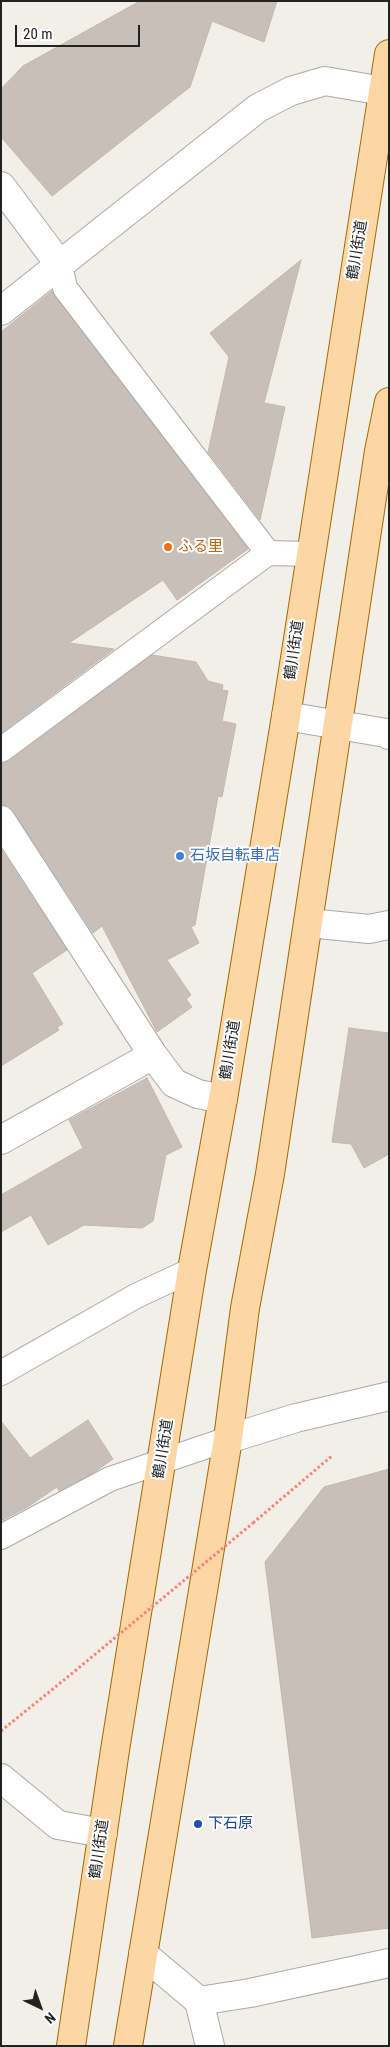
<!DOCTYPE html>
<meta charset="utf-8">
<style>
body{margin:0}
#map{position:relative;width:390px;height:2047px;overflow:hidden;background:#f2efe9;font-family:"Roboto Condensed",sans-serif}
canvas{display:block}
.frame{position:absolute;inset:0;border:2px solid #222;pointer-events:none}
.north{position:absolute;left:15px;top:1982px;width:50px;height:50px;-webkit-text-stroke:4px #fff;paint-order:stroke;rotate:138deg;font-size:14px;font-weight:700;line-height:20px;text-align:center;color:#222}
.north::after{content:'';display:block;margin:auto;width:18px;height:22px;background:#222;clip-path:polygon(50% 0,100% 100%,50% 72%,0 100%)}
.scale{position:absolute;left:15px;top:25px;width:125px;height:22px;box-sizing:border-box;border:2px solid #222;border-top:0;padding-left:6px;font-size:15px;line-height:18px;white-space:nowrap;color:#222;-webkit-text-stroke:4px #fff;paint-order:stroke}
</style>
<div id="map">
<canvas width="390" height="2047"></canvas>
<div class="frame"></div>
<div class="north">N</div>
<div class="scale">20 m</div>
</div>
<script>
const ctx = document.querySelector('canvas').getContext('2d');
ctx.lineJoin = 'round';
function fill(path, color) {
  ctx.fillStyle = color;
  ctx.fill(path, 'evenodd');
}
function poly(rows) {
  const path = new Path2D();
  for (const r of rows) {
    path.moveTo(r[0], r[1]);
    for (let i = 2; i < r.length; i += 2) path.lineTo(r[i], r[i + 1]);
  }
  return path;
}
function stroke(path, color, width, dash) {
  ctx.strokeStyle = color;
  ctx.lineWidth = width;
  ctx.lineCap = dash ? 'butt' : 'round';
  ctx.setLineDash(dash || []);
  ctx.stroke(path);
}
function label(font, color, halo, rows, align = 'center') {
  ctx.font = font + ' "Roboto Condensed","Noto Sans JP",sans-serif';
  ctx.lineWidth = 4;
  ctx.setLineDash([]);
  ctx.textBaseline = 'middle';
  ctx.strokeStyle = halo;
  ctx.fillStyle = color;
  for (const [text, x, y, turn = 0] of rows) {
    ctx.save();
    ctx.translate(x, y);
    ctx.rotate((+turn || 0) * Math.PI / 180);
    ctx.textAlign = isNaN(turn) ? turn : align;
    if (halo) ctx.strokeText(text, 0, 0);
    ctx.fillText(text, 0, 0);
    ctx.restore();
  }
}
const building = poly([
 [140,1,277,1,264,42,212,21,190,87,52,196,1,137,1,89,23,66,140,1],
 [301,260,264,403,285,407,260,520,208,452,229,357,210,333,301,260],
 [52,291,248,549,177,600,163,580,69,643,114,649,1,733,1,332,52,291],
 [152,655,196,662,208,681,223,685,222,690,228,691,222,721,236,724,222,797,218,796,195,925,191,927,199,943,167,960,191,995,186,999,192,1007,157,1032,102,926,93,933,14,812,9,806,1,805,1,764,9,761,152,655],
 [1,849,67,950,32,973,63,1024,57,1027,59,1030,1,1066,1,849],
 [349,1028,389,1033,389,1154,364,1168,351,1144,332,1142,349,1028],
 [147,1078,182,1147,166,1155,153,1221,142,1228,84,1225,48,1245,31,1215,1,1232,1,1195,83,1148,69,1120,147,1078],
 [88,1420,113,1459,93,1473,59,1491,57,1487,29,1506,1,1521,1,1421,30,1458,88,1420],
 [389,1469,389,1928,312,1938,265,1562,324,1487,389,1469]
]);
const path = poly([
 [253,1523,333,1455],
 [1,1731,75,1671]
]);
const service = poly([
 [60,265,65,288,268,553],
 [1,750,268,553,310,554],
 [1,1373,136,1296,192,1270],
 [1,1537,110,1479,228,1439]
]);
const minor = poly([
 [1,186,60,265],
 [1,311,258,108,291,91,325,81,383,91],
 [286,716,386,733,389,735],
 [1,820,153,1055,174,1083,198,1094,223,1099],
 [309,923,369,929,389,925],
 [1,1140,153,1055],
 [1,1778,58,1825,103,1833],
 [143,1954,199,2001,210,2046],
 [199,2001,250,1993,389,1963]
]);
const tertiary = poly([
 [228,1439,296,1418,389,1396]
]);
const primary = poly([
 [71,2046,115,1750,192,1270,223,1099,286,716,389,54],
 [128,2046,228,1439,245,1308,270,1174,379,451,389,402]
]);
const pathBridge = poly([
 [75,1671,253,1523]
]);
const markers = [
 [168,547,5,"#e8710a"],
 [180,856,5,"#3f7fe0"],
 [198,1824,5,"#1a4fb4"]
];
const streetNames = [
 ["鶴川街道",358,250,-81],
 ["鶴川街道",295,650,-82],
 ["鶴川街道",231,1050,-81],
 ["鶴川街道",164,1449,-81],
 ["鶴川街道",100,1849,-82]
];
const foodNames = [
 ["ふる里",178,547]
];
const shopNames = [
 ["石坂自転車店",190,856]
];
const transitNames = [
 ["下石原",208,1824]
];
fill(building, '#c7bfb8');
stroke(building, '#c4b6ab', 1);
stroke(service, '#a9a9a9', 26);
stroke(minor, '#a9a9a9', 30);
stroke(tertiary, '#a9a9a9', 30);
stroke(primary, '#a06b00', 30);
stroke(path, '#fa8072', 3, [2.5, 2.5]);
stroke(service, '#fff', 24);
stroke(minor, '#fff', 28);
stroke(tertiary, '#fff', 28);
stroke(primary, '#fcd6a4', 28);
stroke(pathBridge, '#fa8072', 3, [2.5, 2.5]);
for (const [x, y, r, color] of markers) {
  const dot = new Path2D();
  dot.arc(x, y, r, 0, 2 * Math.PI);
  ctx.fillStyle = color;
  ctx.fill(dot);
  stroke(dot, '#fff', 2);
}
label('15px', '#222', '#fff', streetNames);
label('15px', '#c56008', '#fff', foodNames, 'left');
label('15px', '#366cbe', '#fff', shopNames, 'left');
label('15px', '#164399', '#fff', transitNames, 'left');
</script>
